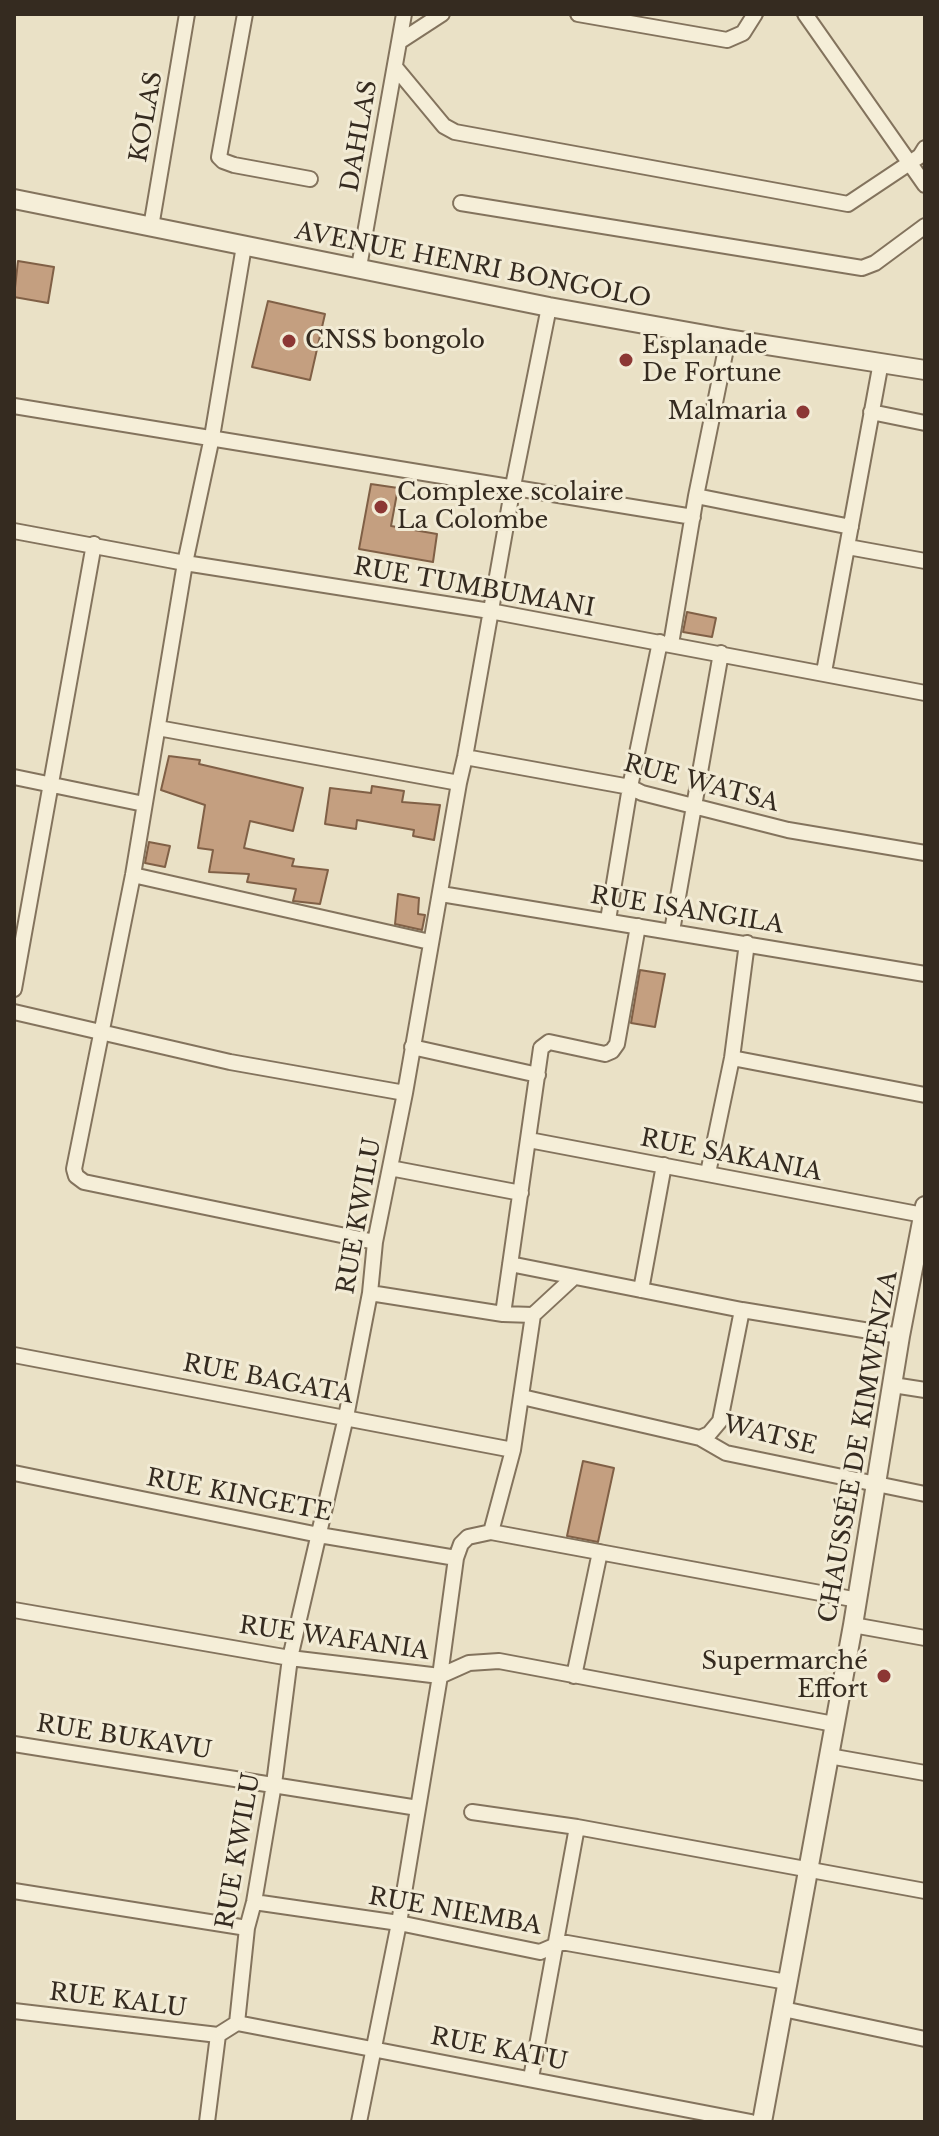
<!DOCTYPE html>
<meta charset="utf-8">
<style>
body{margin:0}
#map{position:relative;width:939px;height:2136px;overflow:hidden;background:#eae1c6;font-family:"Libre Baskerville",serif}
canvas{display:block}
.frame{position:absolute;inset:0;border:16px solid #352b20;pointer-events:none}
</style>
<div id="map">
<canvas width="939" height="2136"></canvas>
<div class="frame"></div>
</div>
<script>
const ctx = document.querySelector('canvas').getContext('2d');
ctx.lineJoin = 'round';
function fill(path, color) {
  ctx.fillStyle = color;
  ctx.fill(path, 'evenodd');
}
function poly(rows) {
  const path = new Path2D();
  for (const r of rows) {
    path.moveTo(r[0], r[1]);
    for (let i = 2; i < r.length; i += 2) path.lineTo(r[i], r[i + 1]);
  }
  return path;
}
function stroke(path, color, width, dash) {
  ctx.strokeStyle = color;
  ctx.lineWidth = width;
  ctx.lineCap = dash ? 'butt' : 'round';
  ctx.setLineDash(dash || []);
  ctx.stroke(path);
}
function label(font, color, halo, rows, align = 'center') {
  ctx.font = font + ' "Libre Baskerville",serif';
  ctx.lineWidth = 6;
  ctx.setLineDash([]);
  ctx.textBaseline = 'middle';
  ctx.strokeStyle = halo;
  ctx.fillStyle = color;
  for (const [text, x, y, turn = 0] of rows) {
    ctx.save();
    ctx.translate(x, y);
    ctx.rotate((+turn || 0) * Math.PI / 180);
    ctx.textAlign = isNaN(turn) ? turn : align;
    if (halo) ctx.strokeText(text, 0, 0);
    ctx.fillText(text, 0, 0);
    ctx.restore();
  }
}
const building = poly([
 [18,261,54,267,48,303,14,297,18,261],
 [268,301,325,314,310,380,252,367,268,301],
 [371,484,398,488,391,526,437,534,433,562,359,549,371,484],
 [687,612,716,618,712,637,683,632,687,612],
 [169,756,200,760,199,764,303,788,293,831,250,821,244,848,294,859,292,866,328,870,320,904,293,901,296,889,247,882,249,874,209,872,213,850,198,848,205,805,161,790,169,756],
 [372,786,404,791,402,802,440,805,434,840,413,836,414,830,357,820,356,829,325,824,330,788,371,793,372,786],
 [149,842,170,846,165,867,145,863,149,842],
 [398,894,419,898,418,914,425,915,422,930,395,924,398,894],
 [640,970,665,974,655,1027,631,1023,640,970],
 [583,1461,614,1468,598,1542,567,1536,583,1461]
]);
const minor = poly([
 [245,14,219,157,223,161,234,165,310,179],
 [578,14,727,40,743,33,755,14],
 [805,14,925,185],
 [399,42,442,14],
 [395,67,444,126,455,132,848,204,920,156,925,148],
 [461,203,862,268,875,263,925,226],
 [151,227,187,14],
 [244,246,212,437,185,563,133,875,74,1169,76,1176,84,1182,375,1242],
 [359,267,404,14],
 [14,406,693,517],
 [871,412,925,423],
 [696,496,851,527],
 [14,531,185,563,490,611,925,693],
 [848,547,925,561],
 [671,644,696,496,728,339],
 [824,672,881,362],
 [158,728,459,783],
 [465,757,630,787,642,793,788,830,925,853],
 [14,777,144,804],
 [133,875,430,942],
 [441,894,925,974],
 [608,920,630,787,660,642],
 [672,931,721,653],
 [14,989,94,544],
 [14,1012,230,1062,405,1093],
 [412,1047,538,1075],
 [732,1058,925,1095],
 [529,1140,923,1215],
 [390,1168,521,1193],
 [708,1173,732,1058,747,943],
 [510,1264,742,1310,900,1336],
 [641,1290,664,1165],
 [370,1293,503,1314,533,1315],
 [503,1314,541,1048,549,1042,605,1054,612,1051,617,1044,638,926],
 [14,1355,513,1450],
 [893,1385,925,1390],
 [522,1397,700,1438,709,1434,720,1421,742,1310],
 [700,1438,726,1453,925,1494],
 [14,1473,319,1535,456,1558],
 [491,1532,858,1600],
 [14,1610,290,1658,440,1676,469,1663,499,1661,834,1724],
 [853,1625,925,1638],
 [574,1676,600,1552],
 [14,1744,418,1808],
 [829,1756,925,1773],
 [472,1812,577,1827,925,1891],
 [14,1891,247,1928],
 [254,1902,399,1923,540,1952,561,1943,567,1943,787,1982],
 [783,2009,925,2039],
 [14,2011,218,2035],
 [237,2023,751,2122],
 [531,2078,577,1827],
 [207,2122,218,2035,237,2023,247,1928,254,1902,274,1784,290,1658,346,1417,370,1293,375,1242,405,1093,459,783,465,757,513,486,549,307],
 [359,2122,399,1923,440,1676,456,1558,461,1544,468,1537,491,1532,513,1450,533,1315,573,1278]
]);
const tertiary = poly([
 [14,199,549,307,728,339,925,370],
 [762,2122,853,1625,900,1336,925,1206]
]);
const markers = [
 [289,341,8,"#8c3734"],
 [626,360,8,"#8c3734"],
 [803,412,8,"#8c3734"],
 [381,507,8,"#8c3734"],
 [884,1676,8,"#8c3734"]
];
const streetNames = [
 ["KOLAS",147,117,-80],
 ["DAHLAS",360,136,-80],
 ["AVENUE HENRI BONGOLO",473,266,11],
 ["RUE TUMBUMANI",474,588,10],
 ["RUE WATSA",701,784,15],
 ["RUE ISANGILA",687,911,9],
 ["RUE SAKANIA",731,1156,11],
 ["RUE KWILU",360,1216,-80],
 ["RUE BAGATA",268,1380,11],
 ["WATSE",770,1436,14],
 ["CHAUSSÉE DE KIMWENZA",859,1447,-80],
 ["RUE KINGETE",239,1496,11],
 ["RUE WAFANIA",334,1639,8],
 ["RUE BUKAVU",124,1738,9],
 ["RUE KWILU",239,1851,-80],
 ["RUE NIEMBA",455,1912,10],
 ["RUE KALU",118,2001,7],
 ["RUE KATU",499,2050,11]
];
const poiNames = [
 ["CNSS bongolo",305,341],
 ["Esplanade",642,346],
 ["De Fortune",642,374],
 ["Malmaria",787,412,"right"],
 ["Complexe scolaire",397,493],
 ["La Colombe",397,521],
 ["Supermarché",868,1662,"right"],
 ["Effort",868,1690,"right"]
];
fill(building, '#c49f80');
stroke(building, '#806046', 2);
stroke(minor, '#83735d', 18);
stroke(tertiary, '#83735d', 22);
stroke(minor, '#f5eed8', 14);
stroke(tertiary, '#f5eed8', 18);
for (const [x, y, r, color] of markers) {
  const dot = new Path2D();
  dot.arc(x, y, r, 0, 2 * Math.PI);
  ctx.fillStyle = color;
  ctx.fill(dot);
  stroke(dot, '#f2ebd5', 3);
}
label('24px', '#352b20', '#f2ebd5', streetNames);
label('24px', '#352b20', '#f2ebd5', poiNames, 'left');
</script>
